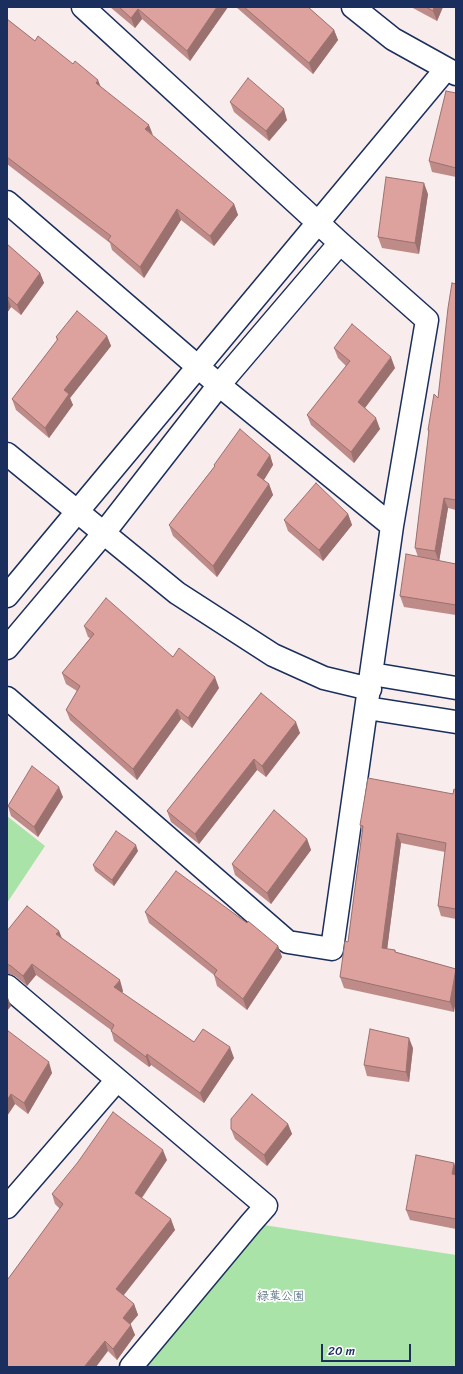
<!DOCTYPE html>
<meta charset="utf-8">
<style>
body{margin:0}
#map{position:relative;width:463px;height:1374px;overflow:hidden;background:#f8ecec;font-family:Sriracha,sans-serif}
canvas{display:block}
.frame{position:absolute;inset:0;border:8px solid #1b2f5e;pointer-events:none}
.scale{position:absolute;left:321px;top:1344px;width:90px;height:18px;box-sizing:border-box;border:2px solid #1b2f5e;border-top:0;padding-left:5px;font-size:12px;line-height:14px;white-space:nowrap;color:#1b2f5e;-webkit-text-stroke:3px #fff;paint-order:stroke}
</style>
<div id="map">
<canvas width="463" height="1374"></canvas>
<div class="frame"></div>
<div class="scale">20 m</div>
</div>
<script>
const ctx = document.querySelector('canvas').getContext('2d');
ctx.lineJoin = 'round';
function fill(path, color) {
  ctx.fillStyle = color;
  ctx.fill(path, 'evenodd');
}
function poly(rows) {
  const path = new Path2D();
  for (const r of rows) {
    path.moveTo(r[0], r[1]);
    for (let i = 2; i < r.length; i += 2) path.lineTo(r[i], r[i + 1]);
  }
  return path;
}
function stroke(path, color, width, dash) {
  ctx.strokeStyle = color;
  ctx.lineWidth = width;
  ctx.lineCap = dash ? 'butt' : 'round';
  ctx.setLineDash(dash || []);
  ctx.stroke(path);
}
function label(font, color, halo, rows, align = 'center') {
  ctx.font = font + ' Sriracha,"Klee One",sans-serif';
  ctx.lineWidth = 3.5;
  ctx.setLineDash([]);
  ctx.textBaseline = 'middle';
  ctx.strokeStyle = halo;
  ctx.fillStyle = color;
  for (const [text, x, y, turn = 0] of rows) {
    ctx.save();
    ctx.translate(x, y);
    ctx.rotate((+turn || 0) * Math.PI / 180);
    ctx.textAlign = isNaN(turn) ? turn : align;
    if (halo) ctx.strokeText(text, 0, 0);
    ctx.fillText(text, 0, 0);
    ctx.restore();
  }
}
const green = poly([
 [7,816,45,846,7,903],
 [251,1223,456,1255,456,1367,131,1367]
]);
const minor = poly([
 [353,7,393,39,456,74],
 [7,202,219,385,392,526],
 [7,454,177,593,273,655,324,678,370,689],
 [7,596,446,69],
 [7,648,103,534,219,385,340,243],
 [372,674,456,688],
 [7,698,288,942,332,949,392,526,427,320,340,243,83,7],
 [367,708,456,722],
 [7,986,266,1206,251,1223,131,1367],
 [7,1207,117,1080]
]);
const wall = poly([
 [110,7,228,7,190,61,142,19,135,28],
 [236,7,308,7,334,30,338,40,313,74],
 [411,7,443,7,437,21],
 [7,19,35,41,100,86,153,136,234,204,238,215,214,246,181,220,144,278,112,250,110,243,7,164],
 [456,93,456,177,432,172,429,161],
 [230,102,287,120,269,141,234,112],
 [428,194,419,254,382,248,378,237],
 [7,244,40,273,44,283,21,315,11,307,7,313],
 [456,284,456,510,448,508,439,561,456,564,456,615,404,607,400,596,418,557,415,548,429,434,428,430,438,398],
 [107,336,111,346,70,398,73,405,49,438,16,410,12,399,57,341,56,337],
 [334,348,395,368,365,408,380,429,354,463,311,425,307,415,346,366,338,358],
 [270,455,273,465,264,480,269,484,273,495,217,577,173,536,169,525,214,467,214,465],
 [348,514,352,525,323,561,288,531,284,520],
 [84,626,173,657,219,688,192,728,181,719,137,780,70,720,66,710,77,691,66,684,62,673,90,638,88,637],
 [261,693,300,733,266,777,257,770,199,844,171,822,167,811],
 [456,790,456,919,441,916,438,906,445,852,401,843,387,949,395,950,396,952,456,969,454,1012,344,988,340,977,348,942,362,833,360,825,453,794],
 [63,797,38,837,11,816,8,806],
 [307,839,311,850,271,904,235,875,232,864],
 [138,851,114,886,95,871,93,865],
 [145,912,247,923,278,946,282,957,247,1010,217,986,214,975,149,923],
 [7,931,59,931,62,939,123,991,122,993,194,1042,234,1058,204,1103,151,1065,149,1067,114,1041,111,1030,36,975,27,986,15,976,9,974,7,974],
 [7,1030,52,1073,28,1114,15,1104,7,1116],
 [413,1048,409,1082,367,1076,364,1065],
 [288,1124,292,1134,267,1166,235,1139,231,1129],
 [167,1160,142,1198,175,1230,123,1295,134,1304,138,1315,130,1324,135,1335,117,1360,108,1351,8,1279,60,1209,55,1204,52,1194],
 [456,1169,456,1229,410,1220,406,1210]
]);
const shadedWall = poly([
 [217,7,228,7,190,61,187,51],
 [434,7,443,7,437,21,433,11],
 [138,9,142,19,135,28,131,18],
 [334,30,338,40,313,74,309,63],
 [98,80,102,90,96,83],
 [284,109,287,120,269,141,266,131],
 [149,125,153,135,145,129],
 [424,183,428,194,419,254,415,243],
 [234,204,238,215,214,246,210,236],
 [177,209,181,220,144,278,140,267],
 [40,273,44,283,21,315,17,305],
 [7,296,11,307,7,313],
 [107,336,111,346,70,398,73,405,49,438,45,428,64,390],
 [391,357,395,368,361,413,358,402],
 [376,418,380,429,354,463,351,452],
 [270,455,273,465,260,486,257,475],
 [269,484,273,495,217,577,213,566],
 [444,498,448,508,439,562,435,551],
 [348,514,352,525,323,561,319,550],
 [215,677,219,688,192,728,188,718],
 [177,709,181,719,137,780,133,769],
 [296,722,300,733,266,777,262,766],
 [254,759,257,770,199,844,195,834],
 [59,787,63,797,38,837,34,827],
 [397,833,401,843,386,958,382,948],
 [307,839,311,850,271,904,267,893],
 [136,845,138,851,114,886,112,880],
 [59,931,63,941,56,934],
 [278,946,282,957,247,1010,243,999],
 [32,964,36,975,27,986,23,976],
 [456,969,456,1000,454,1012,450,1002],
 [120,980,123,991,118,998,114,987],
 [7,995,11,1006,7,1011],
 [409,1038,413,1048,409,1082,406,1072],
 [230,1047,234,1058,204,1103,200,1093],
 [147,1054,151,1065,149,1067,146,1057],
 [49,1062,52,1073,28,1114,24,1103],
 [11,1094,15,1104,7,1116,7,1100],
 [288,1124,292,1134,267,1166,264,1155],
 [163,1150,167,1160,138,1203,135,1193],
 [454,1163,456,1169,456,1183,452,1174],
 [171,1219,175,1230,120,1300,116,1289],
 [134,1304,138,1315,127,1328,123,1318],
 [131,1325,135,1335,117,1360,113,1349],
 [105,1341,108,1351,96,1367,84,1367]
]);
const building = poly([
 [119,7,217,7,187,51,138,9,131,18,119,7],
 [244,7,308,7,334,30,309,63,244,7],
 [426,7,434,7,433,11,426,7],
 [7,19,35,41,38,36,73,64,75,61,98,80,96,83,149,125,145,129,234,204,210,236,177,209,140,267,108,240,111,236,7,157,7,19],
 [248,78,284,109,266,131,230,102,248,78],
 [446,91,456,93,456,168,429,161,446,91],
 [386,177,424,183,415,243,378,237,386,177],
 [7,244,40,273,17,305,7,296,7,244],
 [452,283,456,284,456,500,444,498,435,551,415,548,429,430,428,430,434,394,438,398,448,308,452,283],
 [77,311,107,336,64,390,69,394,45,428,12,399,58,339,56,337,77,311],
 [352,324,391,357,358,402,376,418,351,452,307,415,350,361,334,348,352,324],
 [240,429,270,455,257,475,269,484,213,566,169,525,215,466,214,465,240,429],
 [316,483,348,514,319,550,284,520,316,483],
 [406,554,456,564,456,605,400,596,406,554],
 [106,598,173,657,179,648,215,677,188,718,177,709,133,769,66,710,80,686,62,673,94,634,84,626,106,598],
 [261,693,296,722,262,766,254,759,195,834,167,811,261,693],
 [32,766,59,787,34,827,8,806,32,766],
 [368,778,453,794,454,789,456,790,456,909,438,906,446,843,397,833,382,948,395,950,395,952,456,969,450,1002,340,977,345,941,348,942,363,826,360,825,368,778],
 [274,810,307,839,267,893,232,864,274,810],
 [116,831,136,845,112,880,93,865,116,831],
 [176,871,247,923,248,921,278,946,243,999,214,975,217,970,145,912,176,871],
 [27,906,59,931,56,934,120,980,114,987,194,1042,203,1029,230,1047,200,1093,147,1054,146,1057,111,1031,114,1025,32,964,23,976,11,966,7,964,7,931,27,906],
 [370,1029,409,1038,406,1072,364,1065,370,1029],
 [7,1030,49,1062,24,1103,11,1094,7,1100,7,1030],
 [252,1094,288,1124,264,1155,231,1129,231,1119,252,1094],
 [113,1112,163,1150,135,1193,171,1219,116,1289,134,1304,123,1318,131,1325,113,1349,105,1341,84,1367,7,1367,7,1279,8,1279,63,1204,52,1194,78,1162,113,1112],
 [416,1155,454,1163,452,1174,456,1175,456,1219,406,1210,416,1155]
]);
const parkNames = [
 ["緑葉公園",281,1297]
];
fill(green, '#aae3a7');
stroke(minor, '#1b2f5e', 25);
stroke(minor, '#fff', 22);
fill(wall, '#be8b88');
fill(shadedWall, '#9b716f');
fill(building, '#dda29e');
stroke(building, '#9b716f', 1);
label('12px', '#3f5c70', '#fff', parkNames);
</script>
